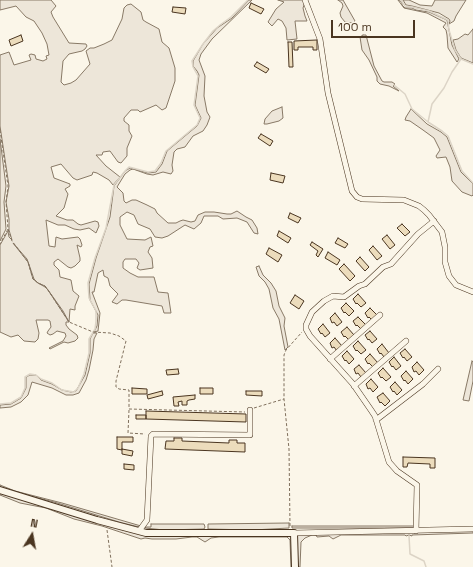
<!DOCTYPE html>
<style>
body{margin:0}
#map{position:relative;width:473px;height:567px;overflow:hidden;background:#fbf6e9;font-family:"Space Grotesk",sans-serif}
canvas{display:block}
.north{position:absolute;left:12px;top:515px;width:40px;height:40px;-webkit-text-stroke:3px #fbf6e9;paint-order:stroke;rotate:11deg;font-size:11px;font-weight:700;line-height:16px;text-align:center;color:#4a3520}
.north::after{content:'';display:block;margin:auto;width:14px;height:18px;background:#4a3520;clip-path:polygon(50% 0,100% 100%,50% 72%,0 100%)}
.scale{position:absolute;left:331px;top:20px;width:84px;height:18px;box-sizing:border-box;border:2px solid #4a3520;border-top:0;padding-left:5px;font-size:12px;line-height:14px;white-space:nowrap;color:#4a3520;-webkit-text-stroke:3px #fbf6e9;paint-order:stroke}
</style>
<div id="map">
<canvas width="473" height="567"></canvas>
<div class="north">N</div>
<div class="scale">100 m</div>
</div>
<script>
const ctx = document.querySelector('canvas').getContext('2d');
ctx.lineJoin = 'round';
function fill(path, color) {
  ctx.fillStyle = color;
  ctx.fill(path, 'evenodd');
}
function poly(rows) {
  const path = new Path2D();
  for (const r of rows) {
    path.moveTo(r[0], r[1]);
    for (let i = 2; i < r.length; i += 2) path.lineTo(r[i], r[i + 1]);
  }
  return path;
}
function stroke(path, color, width, dash) {
  ctx.strokeStyle = color;
  ctx.lineWidth = width;
  ctx.lineCap = dash ? 'butt' : 'round';
  ctx.setLineDash(dash || []);
  ctx.stroke(path);
}
const green = poly([
 [0,0,51,0,56,6,51,12,53,17,69,43,86,44,87,46,85,49,82,51,69,54,63,61,61,82,64,85,71,83,76,80,90,64,86,51,90,48,94,48,104,44,112,40,122,19,124,8,127,5,131,4,141,12,143,20,146,22,159,29,162,42,169,48,175,68,175,81,166,108,162,110,156,105,140,112,138,110,131,110,124,118,124,121,129,125,129,131,132,136,127,148,127,156,121,163,118,162,110,151,103,152,102,155,96,155,106,166,120,177,113,185,109,180,97,173,93,172,92,175,77,180,73,178,61,164,51,167,54,178,70,184,70,186,65,189,68,194,64,208,56,216,67,220,73,220,78,224,81,225,95,221,98,222,99,226,96,233,89,228,80,230,74,229,65,225,58,225,46,220,49,246,55,247,56,237,62,239,78,237,80,239,82,245,81,247,77,245,80,258,80,261,75,266,71,268,68,267,58,259,54,262,54,265,59,270,60,277,71,280,73,291,79,296,75,306,75,310,70,309,69,322,63,311,48,290,45,286,38,283,34,279,27,259,13,243,28,262,33,279,38,283,45,287,48,290,69,322,66,322,66,325,69,329,77,335,78,338,75,341,68,343,64,342,50,349,49,348,63,341,66,336,65,333,57,331,53,334,50,335,47,333,48,331,51,327,50,321,48,320,36,320,39,333,38,339,35,342,24,341,18,335,11,337,0,332,0,245,8,231,9,237,12,240,9,230,9,219,6,202,9,186,0,126,0,55,9,52,14,65,31,60,29,55,31,54,35,55,36,59,43,61,47,59,46,56,49,55,47,44,42,33,34,21,26,17,16,6,0,10,0,0],
 [249,0,252,0,212,39,201,54,199,60,205,76,204,96,207,112,210,117,207,125,203,131,193,136,185,147,177,149,174,152,172,165,173,171,171,174,163,172,153,175,147,174,133,169,130,170,125,174,117,187,123,193,124,201,126,203,132,200,136,200,147,205,155,209,157,213,168,223,176,223,180,221,183,220,191,222,195,221,198,215,205,212,214,212,227,214,231,214,237,211,246,217,252,220,257,228,258,234,254,233,247,222,237,218,223,219,218,216,204,216,201,223,194,229,185,225,168,236,162,238,155,237,150,229,138,224,134,215,127,212,120,217,120,225,127,239,145,240,151,237,153,246,150,247,148,252,152,258,153,268,140,270,137,268,139,263,136,259,125,259,123,262,123,268,130,273,138,277,154,277,158,292,168,293,171,313,164,313,162,306,126,300,122,300,117,304,112,302,118,294,110,286,108,278,104,276,103,270,98,273,94,292,92,292,100,313,98,331,94,332,97,326,98,315,90,300,89,284,96,258,110,217,114,186,125,171,130,168,148,173,156,172,162,164,167,151,197,126,201,118,195,105,199,75,197,71,193,66,193,61,203,44,217,28,232,18,249,0],
 [278,0,304,0,305,2,303,8,305,16,307,21,295,21,297,39,287,40,286,28,282,21,278,19,272,26,268,22,276,9,284,2,278,0],
 [338,0,343,0,355,21,353,23,345,22,341,17,340,13,343,6,342,3,338,0],
 [398,0,402,2,402,5,405,8,412,8,416,10,429,12,447,20,452,45,459,59,457,62,448,48,447,35,446,30,443,27,446,23,427,13,404,8,398,0],
 [403,0,409,0,420,5,432,6,435,0,466,0,456,16,454,21,449,24,450,21,449,19,439,13,412,6,406,5,403,0],
 [473,29,473,63,461,58,456,50,453,40,458,39,465,34,468,35,473,29],
 [363,35,366,35,374,66,382,81,384,82,392,82,395,84,393,86,399,91,389,86,380,84,377,81,377,77,369,60,362,50,360,37,363,35],
 [282,107,283,118,279,121,267,124,264,124,265,119,272,111,282,107],
 [411,109,427,124,441,132,447,137,461,172,473,184,473,195,472,196,462,192,452,181,450,167,446,157,437,158,436,156,440,150,434,138,423,130,410,121,405,120,406,117,411,109],
 [0,139,6,186,4,202,6,229,0,241,0,139],
 [259,266,263,275,271,283,276,291,279,306,285,318,284,326,288,347,285,350,279,319,273,308,269,289,265,282,259,276,256,267,259,266],
 [93,333,97,333,94,339,93,350,89,370,86,380,79,393,73,395,66,395,52,388,32,382,28,395,21,402,11,407,0,408,0,405,11,404,21,398,26,388,26,377,30,375,36,375,41,380,52,384,62,390,71,392,76,391,85,375,90,353,90,339,93,333],
 [472,361,473,362,473,381,469,401,463,400,472,361],
 [0,485,15,491,62,503,141,526,139,527,119,522,54,502,11,491,0,487,0,485],
 [0,492,142,534,292,536,294,567,291,567,290,540,287,537,219,537,211,538,205,542,197,537,192,537,176,539,152,539,145,538,141,539,102,526,74,519,46,508,20,503,0,495,0,492],
 [289,523,289,528,253,530,208,529,208,524,289,523],
 [151,524,204,524,205,527,204,529,164,530,145,528,146,527,151,527,151,524],
 [292,526,414,526,414,528,292,528,292,526],
 [473,531,473,533,412,535,412,536,409,535,406,536,405,535,341,535,333,539,329,536,317,537,316,535,312,535,305,538,301,542,300,567,297,567,296,540,298,534,473,531]
]);
const stream = poly([
 [401,0,405,6,412,7,429,11,448,20,449,30,455,50,461,59,473,64],
 [394,85,405,94,412,109,428,122,442,131,448,136,462,171,473,183],
 [428,122,432,104,444,88,452,72,461,59],
 [0,404,11,403,21,397,25,388,25,377,30,374,36,375,41,379,52,383,62,390,74,392,78,388,84,374,89,353,89,339,95,329,96,321,96,311,89,298,88,283,95,258,106,228,114,185,125,171,129,167,148,172,155,171,161,163,166,151,197,125,200,118,194,105,198,76,193,67,192,61,203,44,213,31,220,25,231,17,248,0],
 [409,536,410,554,424,561,426,567]
]);
const building = poly([
 [251,3,264,9,261,14,249,8,251,3],
 [173,7,186,8,185,14,172,12,173,7],
 [21,35,23,41,11,46,9,40,21,35],
 [317,40,317,50,313,50,313,47,298,47,298,50,294,50,294,41,317,40],
 [288,42,292,42,293,67,289,67,288,42],
 [257,62,269,69,266,73,254,66,257,62],
 [261,134,273,141,270,146,258,138,261,134],
 [271,173,285,176,283,183,270,180,271,173],
 [290,213,301,218,298,223,288,218,290,213],
 [402,224,410,232,405,236,397,228,402,224],
 [279,231,291,238,288,243,277,236,279,231],
 [387,235,395,245,390,249,382,239,387,235],
 [338,238,348,244,345,248,335,243,338,238],
 [312,242,323,249,318,257,316,255,318,251,310,245,312,242],
 [373,246,382,256,377,260,369,250,373,246],
 [269,248,282,255,278,262,266,254,269,248],
 [328,252,340,260,337,265,325,258,328,252],
 [360,257,369,267,365,271,356,261,360,257],
 [344,264,355,276,350,281,339,269,344,264],
 [358,294,366,303,361,307,357,303,356,304,353,299,358,294],
 [295,295,304,301,299,309,290,303,295,295],
 [346,303,354,311,349,316,345,312,344,313,341,308,346,303],
 [370,308,378,316,373,321,369,317,368,318,365,313,370,308],
 [335,313,342,322,337,326,334,322,332,323,330,318,335,313],
 [358,317,366,325,361,329,357,325,356,326,353,321,358,317],
 [323,324,330,333,325,337,322,333,321,334,318,329,323,324],
 [347,327,354,335,349,340,345,336,344,337,341,332,347,327],
 [370,331,377,339,372,343,369,339,368,340,365,335,370,331],
 [335,338,342,346,337,351,334,347,332,348,330,343,335,338],
 [358,341,366,350,361,354,357,350,356,351,353,346,358,341],
 [382,344,389,353,384,357,381,353,380,354,377,349,382,344],
 [405,349,412,357,407,361,404,357,403,358,400,353,405,349],
 [347,351,354,359,349,364,346,360,345,361,342,356,347,351],
 [370,354,378,363,373,367,369,363,368,364,365,359,370,354],
 [394,357,401,366,396,370,393,366,392,367,389,362,394,357],
 [417,362,424,370,419,375,416,371,414,372,412,367,417,362],
 [359,365,366,373,361,377,358,373,356,374,354,369,359,365],
 [383,368,391,377,386,381,382,377,381,378,378,373,383,368],
 [178,369,179,374,167,375,166,370,178,369],
 [406,371,413,379,408,384,405,380,404,381,401,376,406,371],
 [371,379,378,387,373,392,370,388,368,389,366,384,371,379],
 [395,382,402,390,397,395,394,391,393,392,390,387,395,382],
 [132,388,147,389,147,394,132,394,132,388],
 [200,388,213,388,213,394,200,394,200,388],
 [162,391,163,395,148,399,147,395,162,391],
 [246,391,262,391,262,396,246,395,246,391],
 [383,393,390,401,385,406,381,402,380,403,377,397,383,393],
 [195,395,195,399,189,400,187,401,187,405,182,405,182,401,178,402,179,406,174,406,173,397,195,395],
 [146,411,246,414,246,422,146,419,146,411],
 [136,415,146,415,146,419,136,419,136,415],
 [117,437,133,437,133,442,122,442,122,450,117,449,117,437],
 [174,438,182,438,182,441,229,443,229,440,237,440,237,443,245,443,245,452,165,449,166,441,174,441,174,438],
 [122,449,133,451,132,456,122,454,122,449],
 [403,457,435,458,435,468,430,468,430,464,408,463,407,467,403,467,403,457],
 [124,464,134,465,134,470,124,469,124,464]
]);
const path = poly([
 [0,130,8,186,6,202,8,229,0,244],
 [8,229,12,241,28,262,33,279,38,283,45,286,48,290,69,322,93,332,110,333,119,336,126,341,116,381,116,387,119,389,129,390,129,409,245,412],
 [254,408,284,399],
 [129,410,128,433,145,434],
 [290,526,289,449,284,399,284,355,286,350,302,332],
 [107,530,112,567]
]);
const minor = poly([
 [305,0,320,39,328,93,352,191,357,197,362,199,404,200,419,206,424,210,429,215,442,232,445,247,445,262,449,276,456,285,473,292],
 [330,359,380,315],
 [354,386,406,341],
 [376,420,423,384,438,369],
 [139,531,147,520,151,436,153,434,250,435,250,410],
 [416,531,417,485,397,471,389,462,375,416,371,410,353,384,310,336,306,329,306,325,312,312,324,301,333,296,344,297,359,286,365,284,383,267,391,264,418,234,434,221],
 [294,533,473,529]
]);
const tertiary = poly([
 [0,490,97,520,146,533,294,533,295,567]
]);
fill(green, '#ede6d9');
stroke(green, '#887966', 1);
stroke(stream, '#dcd4c6', 1.5);
fill(building, '#ecdcbc');
stroke(building, '#4a3520', 1);
stroke(minor, '#4a3520', 6);
stroke(tertiary, '#4a3520', 8);
stroke(path, '#7f6f5c', 1, [3, 2]);
stroke(minor, '#fbf6e9', 5);
stroke(tertiary, '#fbf6e9', 6);
</script>
